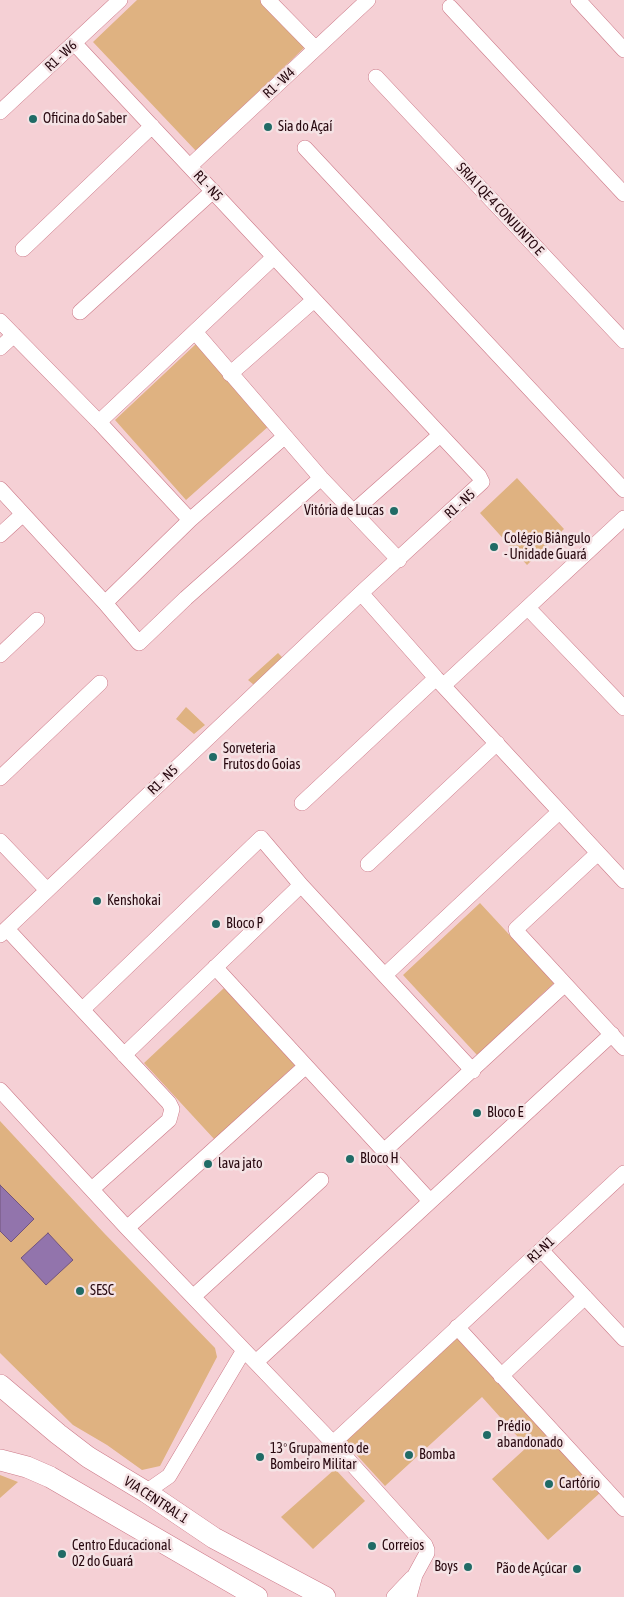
<!DOCTYPE html>
<meta charset="utf-8">
<style>
body{margin:0}
canvas{display:block;background:#f5d0d5}
</style>
<canvas width="624" height="1597"></canvas>
<script>
const ctx = document.querySelector('canvas').getContext('2d');
ctx.lineJoin = 'round';
function fill(path, color) {
  ctx.fillStyle = color;
  ctx.fill(path, 'evenodd');
}
function poly(rows) {
  const path = new Path2D();
  for (const r of rows) {
    path.moveTo(r[0], r[1]);
    for (let i = 2; i < r.length; i += 2) path.lineTo(r[i], r[i + 1]);
  }
  return path;
}
function stroke(path, color, width, dash) {
  ctx.strokeStyle = color;
  ctx.lineWidth = width;
  ctx.lineCap = dash ? 'butt' : 'round';
  ctx.setLineDash(dash || []);
  ctx.stroke(path);
}
function label(font, color, halo, rows, align = 'center') {
  ctx.font = font + ' "Asap Condensed",sans-serif';
  ctx.lineWidth = 5;
  ctx.setLineDash([]);
  ctx.textBaseline = 'middle';
  ctx.strokeStyle = halo;
  ctx.fillStyle = color;
  for (const [text, x, y, turn = 0] of rows) {
    ctx.save();
    ctx.translate(x, y);
    ctx.rotate((+turn || 0) * Math.PI / 180);
    ctx.textAlign = isNaN(turn) ? turn : align;
    if (halo) ctx.strokeText(text, 0, 0);
    ctx.fillText(text, 0, 0);
    ctx.restore();
  }
}
const green = poly([
 [137,0,260,0,305,47,196,151,93,42],
 [197,343,270,425,186,500,115,420],
 [517,478,564,529,527,565,480,513],
 [278,653,283,658,254,685,248,680],
 [186,707,205,725,194,734,176,719],
 [480,903,554,983,477,1055,403,975],
 [224,988,295,1065,215,1140,144,1063],
 [0,1121,104,1233,215,1348,217,1357,160,1466,142,1470,107,1445,73,1425,0,1353],
 [457,1335,601,1492,548,1540,492,1479,527,1447,482,1397,385,1486,343,1440],
 [335,1469,365,1501,313,1549,281,1517],
 [0,1475,18,1482,0,1498]
]);
const water = poly([
 [0,1185,34,1219,11,1242,0,1231,0,1185],
 [48,1233,73,1260,46,1285,21,1258,48,1233]
]);
const minor = poly([
 [268,0,315,48],
 [578,0,624,50],
 [450,7,624,194],
 [376,77,624,341],
 [0,112,120,0],
 [305,148,624,490],
 [190,166,368,0],
 [23,249,152,126],
 [80,312,213,191],
 [0,321,99,422,190,520,105,603],
 [196,333,321,478,399,560],
 [0,348,14,335],
 [230,374,314,300],
 [99,422,274,257],
 [0,489,105,603,139,643,186,598,321,478],
 [353,512,440,435],
 [190,520,284,437],
 [0,535,23,514],
 [361,593,436,678,624,881],
 [528,608,624,708],
 [0,655,37,620],
 [444,685,624,518],
 [0,778,100,683],
 [302,803,436,678],
 [0,841,47,890],
 [598,853,516,929,517,932,624,1048],
 [368,864,497,743],
 [7,929,169,1103,172,1109,169,1120,92,1189],
 [0,935,361,593,482,482,479,476,75,44],
 [215,967,430,1201],
 [385,975,559,812],
 [83,1009,261,838,301,885,473,1071],
 [124,1055,301,885],
 [0,1090,127,1228,333,1443,425,1545,427,1550,427,1553,415,1575,409,1597],
 [384,1151,565,984],
 [127,1228,306,1066],
 [541,1250,624,1339],
 [194,1296,321,1180],
 [457,1327,624,1509],
 [256,1362,612,1034],
 [501,1376,585,1297],
 [333,1443,624,1173],
 [146,1492,169,1476,244,1350],
 [394,1597,412,1578]
]);
const secondary = poly([
 [0,1385,58,1434,88,1457,146,1492,214,1538,325,1597],
 [0,1460,27,1467,50,1477,257,1597]
]);
const markers = [
 [33,119,5,"#206b66"],
 [268,127,5,"#206b66"],
 [394,511,5,"#206b66"],
 [494,547,5,"#206b66"],
 [213,757,5,"#206b66"],
 [97,901,5,"#206b66"],
 [216,924,5,"#206b66"],
 [477,1113,5,"#206b66"],
 [350,1159,5,"#206b66"],
 [208,1164,5,"#206b66"],
 [80,1291,5,"#206b66"],
 [487,1435,5,"#206b66"],
 [409,1455,5,"#206b66"],
 [260,1457,5,"#206b66"],
 [549,1484,5,"#206b66"],
 [372,1546,5,"#206b66"],
 [62,1554,5,"#206b66"],
 [468,1567,5,"#206b66"],
 [577,1569,5,"#206b66"]
];
const streetNames = [
 ["R1 - W6",61,56,-43],
 ["R1 - W4",279,83,-43],
 ["R1 - N5",208,186,48],
 ["SRIA I QE 4 CONJUNTO E",500,209,47],
 ["R1 - N5",460,504,-42],
 ["R1 - N5",163,780,-44],
 ["R1-N1",541,1250,-43],
 ["VIA CENTRAL 1",156,1500,33]
];
const poiNames = [
 ["Oficina do Saber",43,119],
 ["Sia do Açaí",278,127],
 ["Vitória de Lucas",384,511,"right"],
 ["Colégio Biângulo",504,539],
 ["- Unidade Guará",504,555],
 ["Sorveteria",223,749],
 ["Frutos do Goias",223,765],
 ["Kenshokai",107,901],
 ["Bloco P",226,924],
 ["Bloco E",487,1113],
 ["Bloco H",360,1159],
 ["lava jato",218,1164],
 ["SESC",90,1291],
 ["Prédio",497,1427],
 ["abandonado",497,1443],
 ["13º Grupamento de",270,1449],
 ["Bombeiro Militar",270,1465],
 ["Bomba",419,1455],
 ["Cartório",559,1484],
 ["Centro Educacional",72,1546],
 ["02 do Guará",72,1562],
 ["Correios",382,1546],
 ["Boys",458,1567,"right"],
 ["Pão de Açúcar",567,1569,"right"]
];
fill(green, '#dfb281');
fill(water, '#9274ac');
stroke(water, '#72547d', 1);
stroke(minor, '#cc7988', 16);
stroke(secondary, '#cc7988', 22);
stroke(minor, '#fff', 15);
stroke(secondary, '#fff', 21);
for (const [x, y, r, color] of markers) {
  const dot = new Path2D();
  dot.arc(x, y, r, 0, 2 * Math.PI);
  ctx.fillStyle = color;
  ctx.fill(dot);
  stroke(dot, '#f5e3e5', 2);
}
label('14px', '#27080f', '#f5e3e5', streetNames);
label('14px', '#27080f', '#f5e3e5', poiNames, 'left');
</script>
